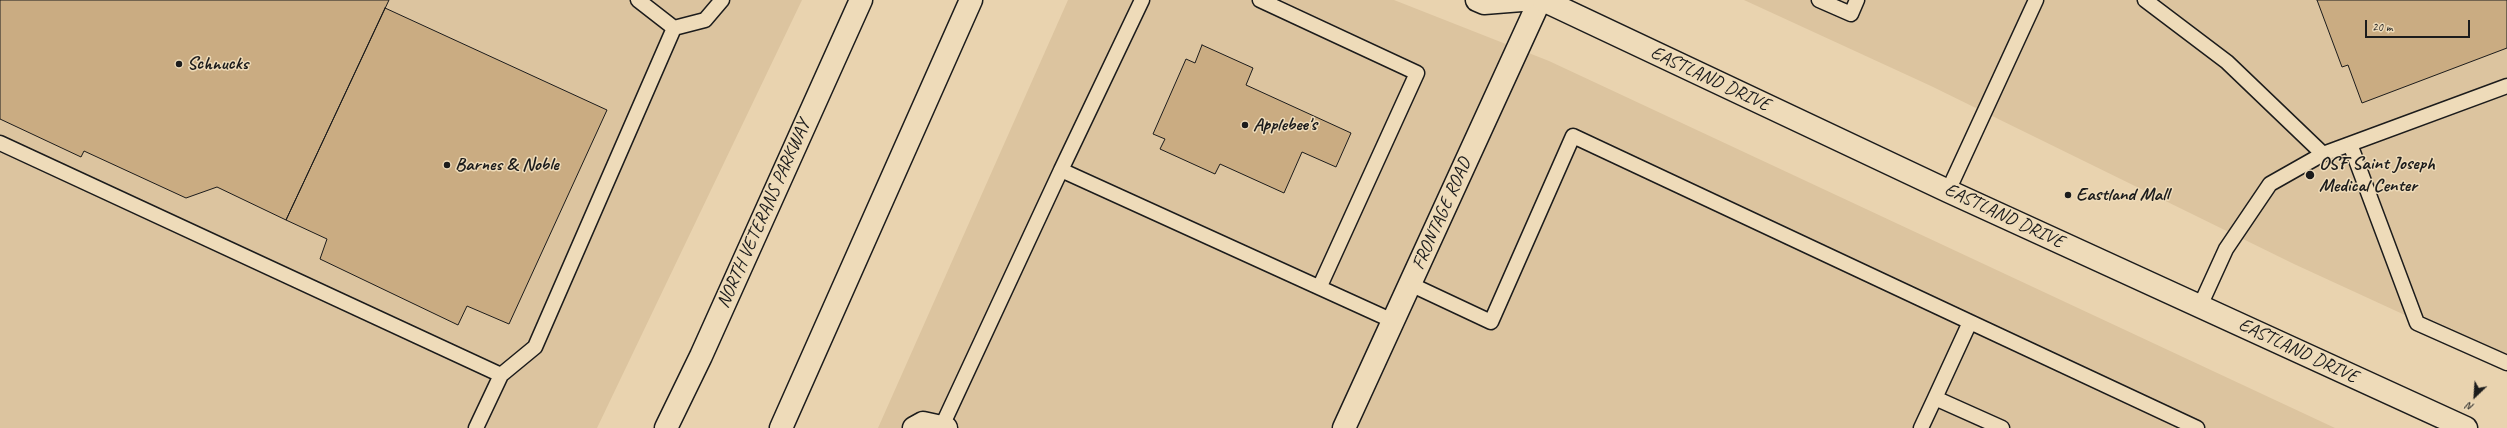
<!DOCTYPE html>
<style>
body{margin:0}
#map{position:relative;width:2507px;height:428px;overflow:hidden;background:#e9d3af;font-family:Caveat,sans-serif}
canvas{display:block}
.north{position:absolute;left:2455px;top:376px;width:40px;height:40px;-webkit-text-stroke:3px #eedbb9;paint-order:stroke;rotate:205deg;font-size:11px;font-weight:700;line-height:16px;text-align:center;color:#1c1c1c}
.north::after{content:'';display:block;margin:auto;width:14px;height:18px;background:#1c1c1c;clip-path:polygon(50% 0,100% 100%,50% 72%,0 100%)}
.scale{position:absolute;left:2365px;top:20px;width:105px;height:18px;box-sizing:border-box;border:2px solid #1c1c1c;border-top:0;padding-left:5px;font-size:12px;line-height:14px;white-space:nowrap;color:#1c1c1c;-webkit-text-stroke:3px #eedbb9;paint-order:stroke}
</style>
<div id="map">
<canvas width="2507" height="428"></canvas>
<div class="north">N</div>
<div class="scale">20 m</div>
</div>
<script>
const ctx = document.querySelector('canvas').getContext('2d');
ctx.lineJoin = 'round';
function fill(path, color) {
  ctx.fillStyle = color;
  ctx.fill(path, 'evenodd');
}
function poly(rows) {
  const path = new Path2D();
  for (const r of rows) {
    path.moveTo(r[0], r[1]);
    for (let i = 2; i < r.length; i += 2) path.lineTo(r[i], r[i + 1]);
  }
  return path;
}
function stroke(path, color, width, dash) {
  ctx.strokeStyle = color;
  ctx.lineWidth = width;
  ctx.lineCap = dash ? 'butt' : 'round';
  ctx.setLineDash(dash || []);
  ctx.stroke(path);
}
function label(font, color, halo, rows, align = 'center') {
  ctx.font = font + ' Caveat,sans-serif';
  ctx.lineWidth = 3;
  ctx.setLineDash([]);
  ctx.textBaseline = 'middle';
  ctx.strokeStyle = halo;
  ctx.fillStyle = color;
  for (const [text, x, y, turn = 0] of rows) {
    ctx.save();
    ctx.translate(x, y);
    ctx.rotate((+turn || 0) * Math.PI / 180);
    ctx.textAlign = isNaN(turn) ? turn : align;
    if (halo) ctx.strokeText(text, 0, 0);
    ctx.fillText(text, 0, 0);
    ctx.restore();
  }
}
const built = poly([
 [0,0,802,0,597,428,0,428],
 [1068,0,1394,0,1549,61,2335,428,878,428],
 [1744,0,2507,0,2507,362,2294,264,1931,86]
]);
const building = poly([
 [0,0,389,0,286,220,217,187,186,198,84,151,81,157,0,119,0,0],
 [2317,0,2507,0,2507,48,2362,103,2348,65,2342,67,2317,0],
 [385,8,607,110,509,324,467,306,458,325,320,259,327,239,286,220,385,8],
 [1202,45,1253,68,1246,85,1351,133,1336,167,1302,152,1284,193,1220,164,1215,174,1160,149,1165,139,1153,134,1186,59,1195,63,1202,45]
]);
const service = poly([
 [1142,0,1061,170,1393,321],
 [1260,0,1417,73,1320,286],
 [1819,0,1851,14,1857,0],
 [2145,0,2227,62,2323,154],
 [674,28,705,20,722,0],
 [0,143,501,375],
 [2350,144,2417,323,2507,363],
 [1948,191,2036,0],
 [1410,284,1491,322,1573,136,1970,322,1935,398],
 [2200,306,2226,249,2270,184,2323,154,2507,86],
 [1970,322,2197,428],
 [942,426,1061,170],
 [476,428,501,375,535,347,674,28,638,0],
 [1921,428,1935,398,2002,428]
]);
const minor = poly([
 [914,428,923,423,946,428],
 [1344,428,1540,0]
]);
const secondary = poly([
 [1477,0,1484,3,1522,0],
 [1543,0,1948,191,2466,428]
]);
const trunk = poly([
 [666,428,701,356,861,0],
 [781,428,971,0]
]);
const markers = [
 [179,64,4,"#1c1c1c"],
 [1245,125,4,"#1c1c1c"],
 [447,165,4,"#1c1c1c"],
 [2310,175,5,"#1c1c1c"],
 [2068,195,4,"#1c1c1c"]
];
const poiNames = [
 ["Schnucks",187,64],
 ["Applebee's",1253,125],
 ["OSF Saint Joseph",2319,164],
 ["Medical Center",2319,186],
 ["Barnes & Noble",455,165],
 ["Eastland Mall",2076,195]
];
const streetNames = [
 ["EASTLAND DRIVE",1710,79,25],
 ["NORTH VETERANS PARKWAY",764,214,-66],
 ["FRONTAGE ROAD",1442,214,-66],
 ["EASTLAND DRIVE",2004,216,25],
 ["EASTLAND DRIVE",2298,351,25]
];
fill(built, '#dcc49f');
fill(building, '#caac82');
stroke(building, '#1c1c1c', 1);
stroke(service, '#1c1c1c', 17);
stroke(minor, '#1c1c1c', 25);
stroke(secondary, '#1c1c1c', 25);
stroke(trunk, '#1c1c1c', 25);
stroke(service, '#eedbb9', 14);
stroke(minor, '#eedbb9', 22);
stroke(secondary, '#eedbb9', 22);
stroke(trunk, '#eedbb9', 22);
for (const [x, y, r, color] of markers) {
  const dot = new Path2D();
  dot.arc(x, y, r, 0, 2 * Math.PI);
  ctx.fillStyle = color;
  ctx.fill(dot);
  stroke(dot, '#eedbb9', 1.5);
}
label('bold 19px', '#1c1c1c', '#eedbb9', poiNames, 'left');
label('19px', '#1c1c1c', '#eedbb9', streetNames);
</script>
